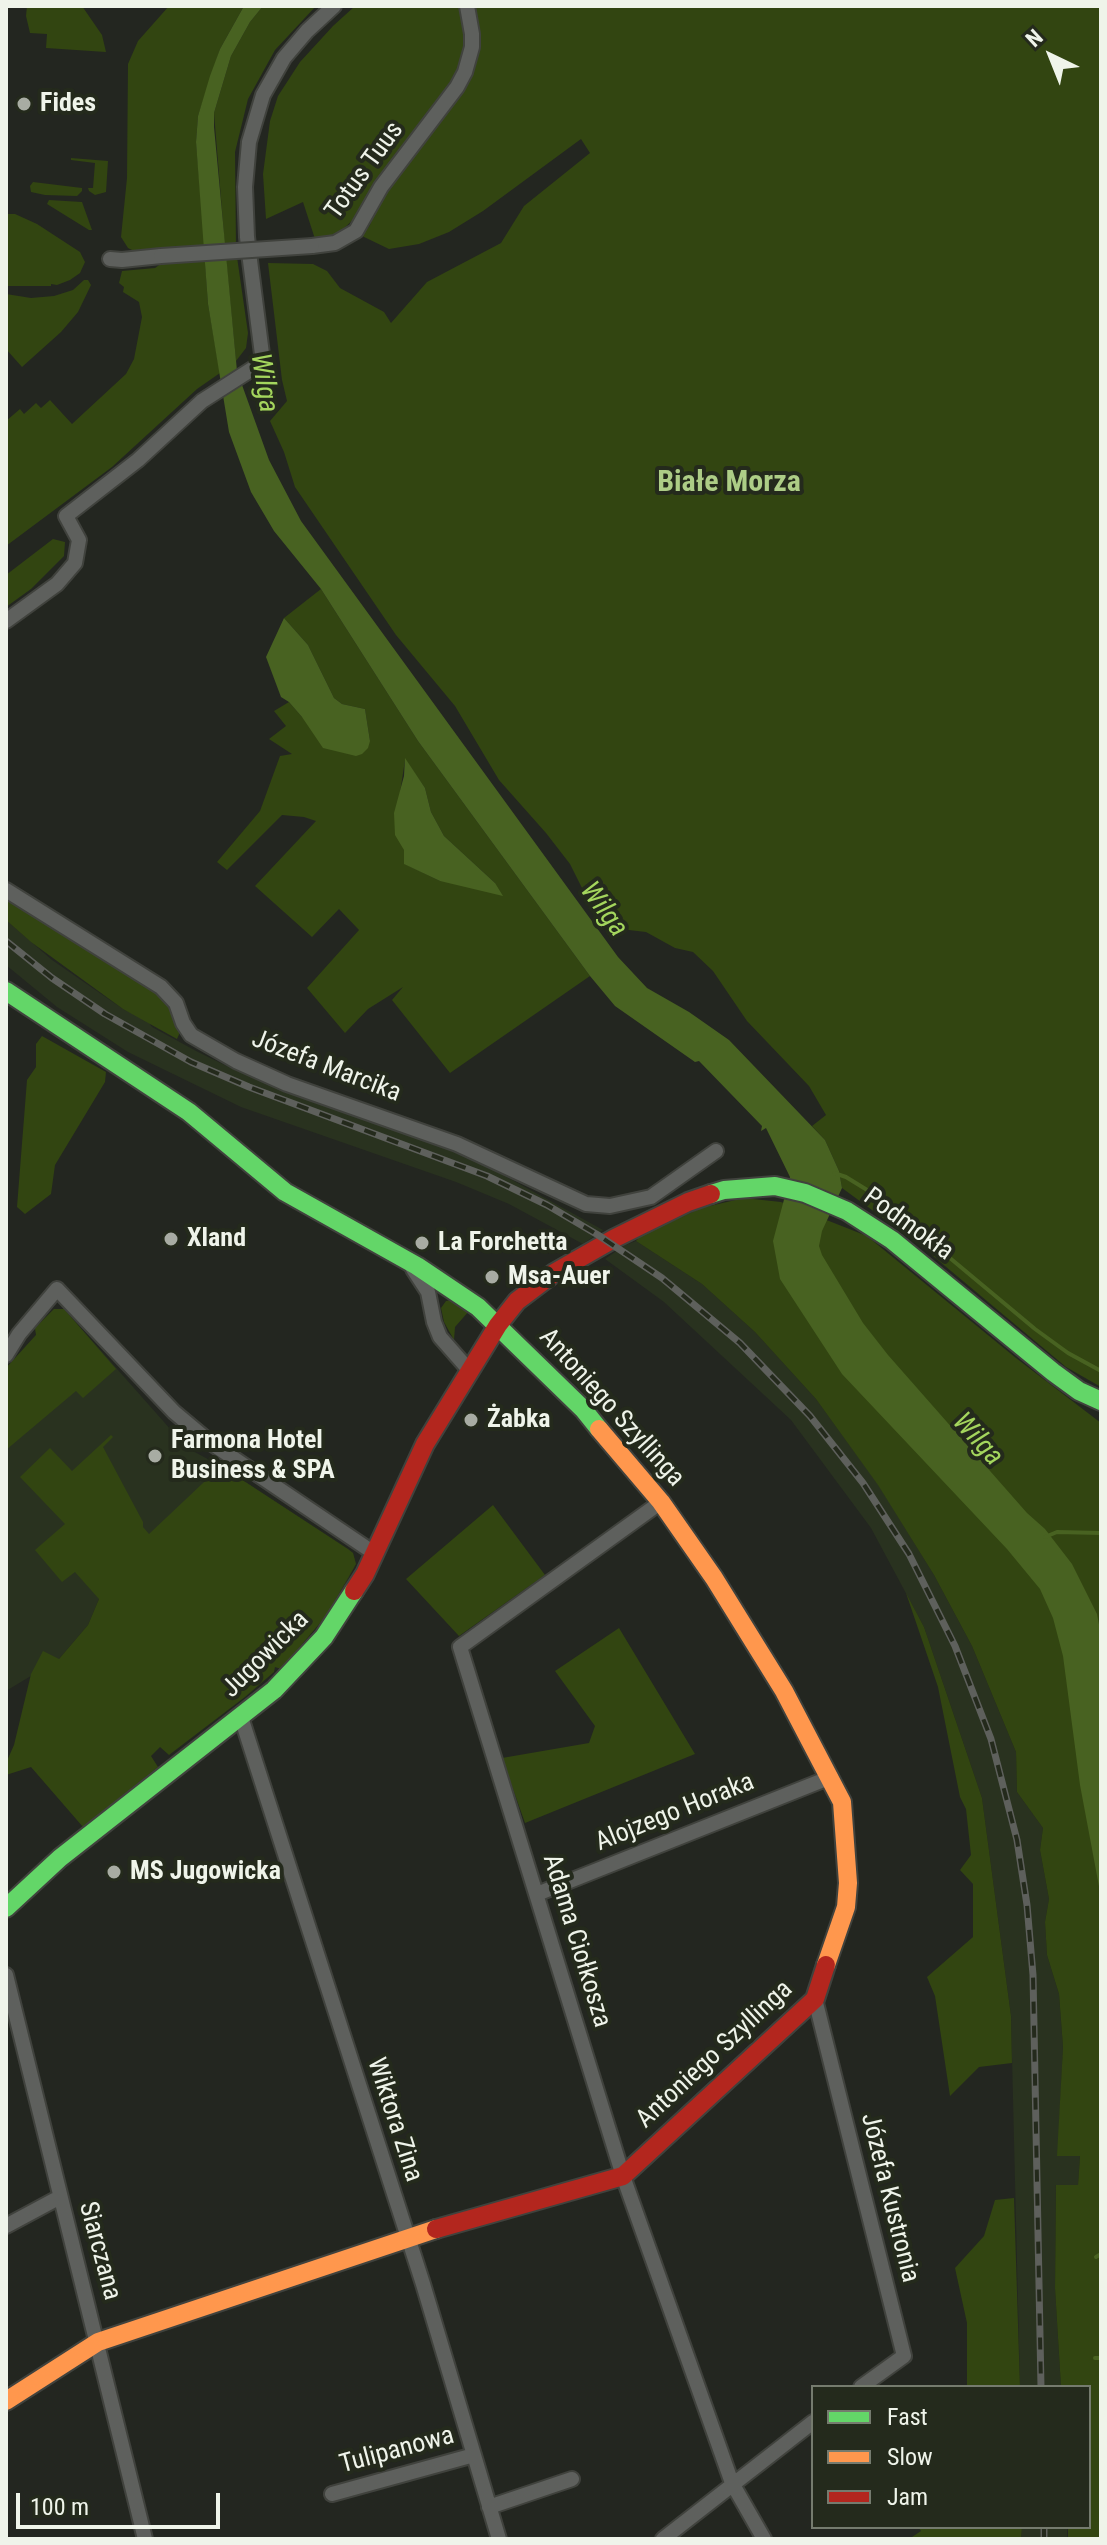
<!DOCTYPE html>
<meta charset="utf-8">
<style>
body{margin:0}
#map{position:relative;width:1107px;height:2545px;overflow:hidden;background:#232620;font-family:"Roboto Condensed",sans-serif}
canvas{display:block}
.frame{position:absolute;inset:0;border:8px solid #eff4ea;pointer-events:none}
.legend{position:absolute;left:811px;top:2385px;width:280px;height:144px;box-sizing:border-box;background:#242a1c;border:2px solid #757b6e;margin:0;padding:10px 14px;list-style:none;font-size:24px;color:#eff4ea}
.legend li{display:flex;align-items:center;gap:16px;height:40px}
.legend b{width:40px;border:2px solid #757b6e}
.north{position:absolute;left:1011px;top:16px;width:80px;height:80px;-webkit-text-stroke:6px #242a1c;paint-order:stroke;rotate:317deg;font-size:22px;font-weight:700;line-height:32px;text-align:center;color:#eff4ea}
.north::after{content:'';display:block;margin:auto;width:28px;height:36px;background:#eff4ea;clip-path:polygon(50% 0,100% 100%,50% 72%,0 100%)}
.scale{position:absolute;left:16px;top:2493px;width:204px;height:36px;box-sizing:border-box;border:4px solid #eff4ea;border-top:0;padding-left:10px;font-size:24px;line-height:28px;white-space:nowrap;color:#eff4ea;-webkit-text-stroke:6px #242a1c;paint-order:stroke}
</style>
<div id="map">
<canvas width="1107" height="2545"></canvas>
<div class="frame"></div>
<ul class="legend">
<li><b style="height:10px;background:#63d668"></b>Fast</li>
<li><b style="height:10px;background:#ff974d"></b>Slow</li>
<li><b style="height:10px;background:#b3261e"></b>Jam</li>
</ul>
<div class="north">N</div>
<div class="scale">100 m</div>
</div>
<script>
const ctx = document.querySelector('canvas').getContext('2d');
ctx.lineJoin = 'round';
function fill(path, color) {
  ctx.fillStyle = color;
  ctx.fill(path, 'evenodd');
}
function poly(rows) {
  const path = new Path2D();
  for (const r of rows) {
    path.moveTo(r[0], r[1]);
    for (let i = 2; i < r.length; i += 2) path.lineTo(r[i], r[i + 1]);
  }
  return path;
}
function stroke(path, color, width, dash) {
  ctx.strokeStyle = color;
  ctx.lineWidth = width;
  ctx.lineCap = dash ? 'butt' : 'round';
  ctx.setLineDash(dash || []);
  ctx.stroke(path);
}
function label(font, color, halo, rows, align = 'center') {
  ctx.font = font + ' "Roboto Condensed",sans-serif';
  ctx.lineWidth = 8;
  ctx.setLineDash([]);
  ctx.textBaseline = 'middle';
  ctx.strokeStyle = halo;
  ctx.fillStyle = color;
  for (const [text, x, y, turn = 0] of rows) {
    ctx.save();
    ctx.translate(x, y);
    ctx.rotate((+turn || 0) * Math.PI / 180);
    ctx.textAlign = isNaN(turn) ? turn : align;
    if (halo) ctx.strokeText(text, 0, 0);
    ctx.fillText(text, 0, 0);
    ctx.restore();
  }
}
const built = poly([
 [6,920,52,960,123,1009,146,1019,152,1027,198,1052,235,1070,454,1148,603,1230,583,1244,509,1204,456,1182,241,1107,128,1052,57,1007,6,965],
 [636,1241,702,1284,755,1332,816,1399,878,1484,934,1575,972,1646,1016,1752,1017,1792,1043,1828,1040,1850,1049,1899,1045,1922,1047,1955,1059,1994,1063,2047,1058,2156,1080,2156,1078,2185,1056,2185,1055,2288,1061,2387,1020,2387,1011,2016,982,1798,924,1627,871,1528,791,1420,664,1302,605,1259,625,1245],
 [54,1309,64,1309,187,1448,221,1466,353,1553,356,1564,339,1597,99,1599,88,1625,59,1659,6,1691,6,1368,36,1335,35,1328],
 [1022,2527,1067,2527,1067,2539,1021,2539]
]);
const green = poly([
 [27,6,82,6,102,35,106,52,46,48,47,34,30,33,26,16],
 [169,6,244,6,220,49,198,116,196,142,205,248,134,251,128,248,121,237,127,178,128,64,138,41],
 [263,6,316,6,275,50,248,99,235,152,236,246,225,247,214,113,231,56,250,22],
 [355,6,460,6,464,21,464,57,458,77,385,170,361,212,335,237,316,242,303,202,266,219,263,174,270,121,278,96,300,62,333,26],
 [473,6,1101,6,1101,1387,1066,1367,921,1246,842,1188,839,1171,825,1140,812,1126,826,1115,809,1086,747,1021,713,971,693,952,675,948,646,932,620,929,583,890,570,864,546,833,499,780,455,706,396,635,295,487,284,452,270,421,287,401,282,380,268,263,313,264,327,271,340,288,384,312,391,323,427,282,501,243,524,206,590,153,581,139,483,211,449,232,419,244,389,249,362,236,370,225,377,202,461,93,474,68,477,36],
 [71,158,108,161,106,192,95,195,89,191,88,188,93,188,95,163,71,160],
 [33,182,82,188,82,191,77,196,45,195,31,192,30,186],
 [49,200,82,202,92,230,89,230,47,204],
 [6,214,15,214,37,224,80,252,85,262,80,273,70,280,57,285,51,284,51,286,7,286],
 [237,257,248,333,246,348,236,361,226,258],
 [205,261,208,304,220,373,197,389,112,467,6,546,6,421,20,409,24,414,36,403,41,408,50,400,72,424,126,374,134,359,142,317,139,302,123,292,124,287,119,283,122,271,155,268,162,263],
 [84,280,88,280,91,285,78,312,61,332,22,367,6,349,6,294,31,298,54,296,73,290],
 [53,539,65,542,64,556,31,589,6,607,6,575],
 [321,589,418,741,590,976,450,1073,392,1000,403,987,368,1009,345,1033,307,988,359,930,339,909,312,937,255,886,316,821,304,817,282,815,227,870,217,862,260,811,280,756,292,754,269,739,286,726,274,711,289,702,302,717,370,741,365,709,342,704,334,698,308,645,284,618],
 [405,760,425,788,431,812,444,836,495,883,440,881,405,864,400,793],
 [6,894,151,984,172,1008,180,1032,177,1039,123,1009,31,942,6,920],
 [42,1036,106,1072,105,1082,55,1165,51,1194,25,1214,17,1207,27,1080,36,1067,36,1044],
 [744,1198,781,1202,867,1236,1016,1358,1101,1423,1101,2539,1068,2539,1068,2527,1089,2527,1089,2387,1061,2387,1055,2288,1056,2185,1078,2185,1080,2156,1057,2156,1063,2047,1059,1994,1047,1955,1045,1922,1049,1899,1040,1850,1043,1828,1017,1792,1016,1752,972,1646,934,1575,878,1485,816,1399,755,1332,702,1284,636,1241,640,1236,701,1208],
 [451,1300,469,1311,455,1327,454,1340,444,1322,441,1308,446,1301],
 [54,1309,64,1309,116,1369,83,1398,76,1391,6,1450,6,1368,36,1335,35,1328],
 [111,1435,113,1437,103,1447,143,1522,143,1527,149,1534,221,1466,348,1549,353,1553,356,1564,326,1616,281,1669,275,1667,274,1672,245,1697,169,1755,160,1747,151,1756,158,1767,83,1827,31,1767,6,1775,6,1763,14,1745,31,1674,43,1651,59,1659,88,1625,99,1599,75,1572,62,1582,35,1550,65,1524,20,1477,50,1448,72,1471],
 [493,1505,545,1575,459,1636,406,1579],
 [906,1593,924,1627,982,1798,1011,2016,1012,2063,979,2067,950,2096,935,1996,927,1977,973,1937,973,1884,960,1870,971,1855,966,1809,960,1797,938,1687],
 [619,1628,695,1754,525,1823,502,1758,589,1743,595,1726,555,1671],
 [1014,2198,1020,2387,967,2387,967,2323,955,2268,984,2236,995,2200],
 [918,2527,1022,2527,1021,2539,909,2539,921,2531]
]);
const water = poly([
 [244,6,263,6,250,22,231,56,214,113,214,127,237,371,269,460,301,521,618,957,647,988,689,1012,729,1040,825,1140,839,1171,842,1188,822,1231,819,1246,822,1255,863,1323,888,1355,1027,1513,1045,1529,1072,1564,1097,1614,1101,1635,1101,1897,1080,1785,1063,1656,1053,1618,1040,1589,1007,1549,842,1374,780,1279,773,1241,790,1177,766,1128,761,1131,762,1126,699,1061,695,1062,615,1006,590,976,418,741,321,589,274,531,251,492,229,432,208,304,196,142,198,116,210,76,220,49],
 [284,618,308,645,334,698,342,704,365,709,370,741,368,748,362,754,356,756,323,748,302,717,289,702,281,697,266,657],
 [405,758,425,788,431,812,444,836,495,883,503,896,440,881,404,864,404,850,395,835,394,813,404,776]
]);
const stream = poly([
 [834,1173,846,1177,872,1193,1035,1329,1068,1353,1101,1371],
 [1045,1537,1057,1532,1101,1533],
 [1096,2257,1101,2254],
 [1095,2358,1101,2358]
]);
const street = poly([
 [312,246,335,243,356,231,381,187,457,87,465,72,472,47,472,34,467,6],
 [110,259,122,260,161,256],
 [6,621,57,584,75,563,79,540,66,516,138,460,202,401,263,362,247,237,245,187,249,142,263,95,284,58,307,31,334,6],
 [6,890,161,987,176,1003,183,1023,191,1035,236,1061,287,1084,457,1144,586,1204,610,1206,651,1197,716,1151],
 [413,1269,428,1292,434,1322,440,1337,469,1370],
 [6,1355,19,1334,57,1289,174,1412,211,1443,374,1553],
 [661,1502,460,1647,623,2176,732,2483,764,2539],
 [241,1717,423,2284,499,2539],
 [537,1894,831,1777],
 [6,1975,145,2539],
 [815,1999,904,2356,861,2387],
 [6,2226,60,2197],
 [332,2494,474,2455],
 [489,2507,572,2479],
 [663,2539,813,2422]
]);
const fast = poly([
 [6,991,189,1112,285,1192,417,1266,478,1307,583,1409,599,1429],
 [711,1194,724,1190,775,1186,805,1193,847,1211,892,1240,1053,1372,1079,1391,1101,1401],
 [6,1908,60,1858,274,1690,324,1637,354,1591]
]);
const slow = poly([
 [599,1429,661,1502,714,1578,784,1691,842,1802,848,1883,846,1907,826,1965],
 [6,2401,98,2342,436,2229]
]);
const jam = poly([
 [354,1591,365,1574,425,1444,498,1325,517,1301,554,1273,615,1238,688,1202,711,1194],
 [436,2229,623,2176,815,1999,826,1965]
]);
const rail = poly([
 [6,941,52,978,105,1014,191,1062,249,1087,487,1176,547,1205,598,1235,662,1278,740,1343,810,1416,863,1483,909,1554,955,1646,991,1739,1017,1840,1027,1905,1033,1975,1041,2387],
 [1044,2527,1044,2539]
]);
const streetBridge = poly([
 [161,256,312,246]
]);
const markers = [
 [24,104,8,"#a8aca3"],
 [171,1239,8,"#a8aca3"],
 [422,1243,8,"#a8aca3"],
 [492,1277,8,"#a8aca3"],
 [471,1420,8,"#a8aca3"],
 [155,1456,8,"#a8aca3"],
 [114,1872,8,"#a8aca3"]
];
const poiNames = [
 ["Fides",40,104],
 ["Xland",187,1239],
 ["La Forchetta",438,1243],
 ["Msa-Auer",508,1277],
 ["Żabka",487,1420],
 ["Farmona Hotel",171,1441],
 ["Business & SPA",171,1471],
 ["MS Jugowicka",130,1872]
];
const streetNames = [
 ["Totus Tuus",365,171,-54],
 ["Józefa Marcika",326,1067,21],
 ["Podmokła",908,1225,36],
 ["Antoniego Szyllinga",611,1408,48],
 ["Jugowicka",266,1655,-45],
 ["Alojzego Horaka",675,1813,-22],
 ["Adama Ciołkosza",576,1941,73],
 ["Antoniego Szyllinga",715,2055,-43],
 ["Wiktora Zina",394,2120,72],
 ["Józefa Kustronia",889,2198,76],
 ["Siarczana",99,2251,75],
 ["Tulipanowa",397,2451,-15]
];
const waterNames = [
 ["Wilga",263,383,81],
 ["Wilga",603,910,54],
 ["Wilga",977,1440,48]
];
const quarterNames = [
 ["Białe Morza",729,483]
];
fill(built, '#29321f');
fill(green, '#324511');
fill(water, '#486221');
stroke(stream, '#486221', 4);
stroke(street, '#40423d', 18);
stroke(fast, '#40423d', 22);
stroke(slow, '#40423d', 22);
stroke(jam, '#40423d', 22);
stroke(street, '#5e605d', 14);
stroke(fast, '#63d668', 18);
stroke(slow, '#ff974d', 18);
stroke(jam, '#b3261e', 18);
stroke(rail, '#5e605c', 7);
stroke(rail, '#242a1c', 4, [12]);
stroke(streetBridge, '#40423d', 18, []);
stroke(streetBridge, '#5e605d', 14);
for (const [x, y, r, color] of markers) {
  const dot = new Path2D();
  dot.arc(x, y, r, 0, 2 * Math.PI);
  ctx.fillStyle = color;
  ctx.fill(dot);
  stroke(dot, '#242a1c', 3);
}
label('bold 26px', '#eff4ea', '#242a1c', poiNames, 'left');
label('26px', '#eff4ea', '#242a1c', streetNames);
label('italic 28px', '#a4d65d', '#242a1c', waterNames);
label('bold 30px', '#adcd86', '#242a1c', quarterNames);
</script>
